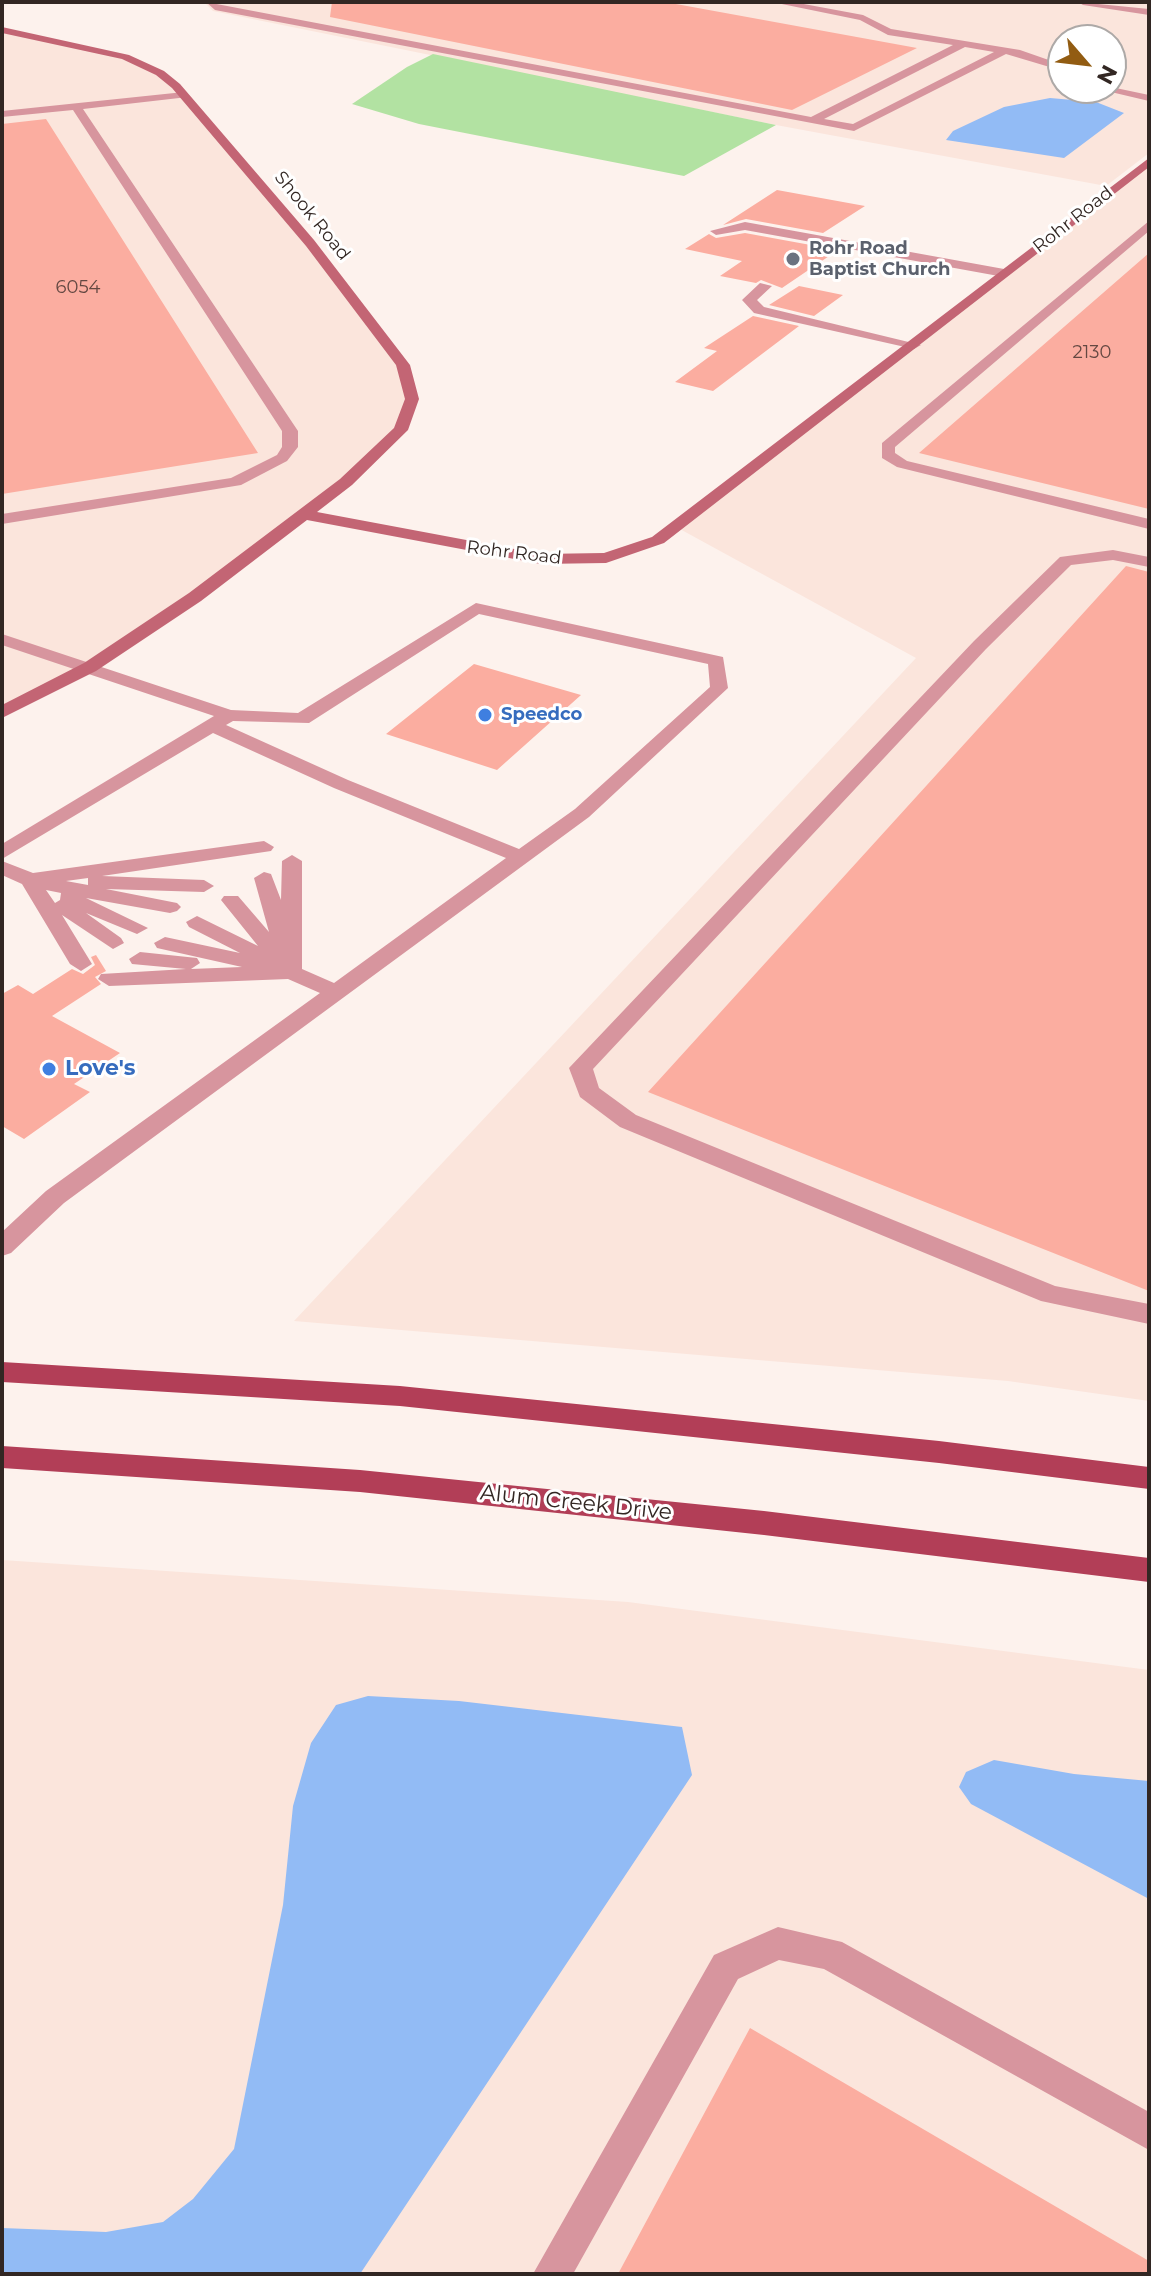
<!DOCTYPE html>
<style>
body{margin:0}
#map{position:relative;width:1151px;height:2276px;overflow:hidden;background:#fdf2ed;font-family:Montserrat,sans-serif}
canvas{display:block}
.frame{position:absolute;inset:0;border:4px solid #322723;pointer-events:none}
.north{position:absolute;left:1047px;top:24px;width:80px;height:80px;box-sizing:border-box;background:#fff;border:2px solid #ada9a7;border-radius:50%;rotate:118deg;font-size:22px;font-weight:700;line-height:32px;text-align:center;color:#322723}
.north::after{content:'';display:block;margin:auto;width:28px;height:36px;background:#925c12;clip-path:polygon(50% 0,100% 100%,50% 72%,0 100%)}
</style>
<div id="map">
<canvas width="1151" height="2276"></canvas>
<div class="frame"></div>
<div class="north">N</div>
</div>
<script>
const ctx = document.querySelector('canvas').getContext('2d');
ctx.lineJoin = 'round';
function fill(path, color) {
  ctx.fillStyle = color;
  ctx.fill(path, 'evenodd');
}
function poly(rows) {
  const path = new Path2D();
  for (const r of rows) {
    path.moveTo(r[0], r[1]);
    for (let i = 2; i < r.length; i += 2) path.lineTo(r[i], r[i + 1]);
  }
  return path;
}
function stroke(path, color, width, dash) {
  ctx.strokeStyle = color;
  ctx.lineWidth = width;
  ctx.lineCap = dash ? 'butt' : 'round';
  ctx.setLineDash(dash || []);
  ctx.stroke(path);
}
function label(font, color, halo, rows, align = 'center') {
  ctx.font = font + ' Montserrat,sans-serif';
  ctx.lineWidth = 6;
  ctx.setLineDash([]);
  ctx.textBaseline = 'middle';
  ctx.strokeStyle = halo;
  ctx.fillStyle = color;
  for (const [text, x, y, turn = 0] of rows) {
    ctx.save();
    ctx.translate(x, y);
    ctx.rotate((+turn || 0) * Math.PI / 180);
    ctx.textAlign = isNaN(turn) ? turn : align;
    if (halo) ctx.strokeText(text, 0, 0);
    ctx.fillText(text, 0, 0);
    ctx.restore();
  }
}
const built = poly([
 [204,2,1149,2,1149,153,1106,186,776,125,213,11],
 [1063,40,1111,40,1111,88,1063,88],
 [2,30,140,63,184,95,403,365,410,386,401,430,195,597,2,712],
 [1149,161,1149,1401,1008,1381,294,1321,916,658,678,528],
 [2,1560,628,1602,1149,1670,1149,2274,2,2274]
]);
const green = poly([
 [433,54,776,125,684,176,419,124,352,104,407,67]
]);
const water = poly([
 [1050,98,1096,102,1124,113,1064,158,946,140,953,131,1004,107],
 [368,1696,459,1701,682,1727,692,1775,360,2274,2,2274,2,2228,106,2232,163,2222,193,2199,234,2149,283,1905,293,1806,311,1743,336,1705],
 [994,1760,1074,1774,1149,1781,1149,1899,971,1804,959,1787,966,1772]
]);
const building = poly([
 [332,2,665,2,917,48,792,110,330,17],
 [46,119,258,453,2,494,2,124],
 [777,190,865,206,823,233,746,219,723,225],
 [745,233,838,250,782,288,761,280,756,283,720,276,742,261,685,249,709,234,716,238],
 [1149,253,1149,509,919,453],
 [799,286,843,295,814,316,769,305],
 [753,316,799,326,713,391,675,382,717,351,704,348],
 [1126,566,1149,572,1149,1291,648,1092],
 [474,664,581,695,497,770,386,734],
 [96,955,106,971,95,977,101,984,52,1016,120,1053,74,1084,90,1092,24,1139,2,1126,2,994,18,985,33,994,72,969,83,974,95,965,91,957],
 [750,2028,1149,2261,1149,2274,618,2274]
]);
const lane = poly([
 [206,2,811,117,953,45,888,35,860,20,772,2,793,2,863,15,891,29,1020,50,1063,65,1063,71,1006,54,854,131,215,10,206,2],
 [965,47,994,52,853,124,824,119,965,47],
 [1078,2,1149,9,1149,15,1083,5,1078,2],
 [1111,87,1149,95,1149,101,1094,88,1111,87],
 [184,92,188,97,83,109,298,431,298,447,287,461,241,485,2,524,2,514,231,478,277,455,282,447,282,431,73,110,2,117,2,111,184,92],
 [1149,221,1149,231,895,447,895,453,907,461,1149,519,1149,529,897,467,882,458,882,443,1149,221],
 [745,222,1004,269,1011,273,1004,277,745,230,716,235,710,231,745,222],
 [760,283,772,286,757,300,764,307,921,345,914,349,754,313,742,300,760,283],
 [1113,550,1149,557,1149,567,1113,560,1071,565,986,649,593,1069,599,1088,636,1115,1055,1286,1149,1304,1149,1324,1041,1301,620,1127,580,1097,569,1068,974,641,1060,557,1113,550],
 [476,603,723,657,728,688,589,817,64,1203,11,1253,2,1256,2,1232,46,1191,320,993,288,979,109,986,98,979,101,974,186,969,132,964,129,959,140,952,197,958,200,963,191,969,242,967,157,948,154,943,165,937,240,953,189,927,186,922,197,916,258,946,221,900,224,896,238,896,269,932,254,878,264,872,271,874,281,900,282,861,292,855,302,861,302,969,334,983,506,858,334,788,213,733,2,859,2,844,214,716,2,645,2,634,231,710,298,713,476,603],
 [479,614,708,664,710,687,575,809,519,849,348,780,226,725,233,721,309,723,479,614],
 [264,841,274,847,271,851,102,876,204,880,214,886,204,892,106,889,177,903,181,907,177,911,170,913,86,898,148,928,137,934,86,913,121,938,124,943,113,949,62,915,92,964,81,971,70,964,22,884,2,875,2,861,33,873,264,841],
 [88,878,88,885,66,881,88,878],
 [46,890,61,893,60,900,55,903,46,890],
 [778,1927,842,1942,1149,2112,1149,2150,824,1969,779,1960,738,1979,573,2274,533,2274,714,1955,778,1927]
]);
const secondary = poly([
 [2,27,129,55,164,71,180,84,314,240,410,365,419,399,408,430,352,485,317,512,541,554,604,553,652,537,1149,158,1149,167,664,543,606,563,541,564,307,520,201,601,96,671,2,718,2,705,84,663,189,593,340,479,394,428,405,399,396,365,306,246,172,88,156,75,122,59,2,33,2,27]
]);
const primary = poly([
 [2,1362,400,1386,939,1441,1149,1467,1149,1489,939,1463,400,1406,2,1382,2,1362],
 [2,1446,360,1470,764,1511,1149,1558,1149,1582,764,1535,360,1492,2,1468,2,1446]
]);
const markers = [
 [793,259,8,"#6b7280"],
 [485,715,8,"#3f7fe0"],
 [49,1069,8,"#3f7fe0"]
];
const farStreetnames = [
 ["Shook Road",312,216,51],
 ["Rohr Road",1073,220,-38],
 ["Rohr Road",514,553,7]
];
const farWorshipnames = [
 ["Rohr Road",809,249],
 ["Baptist Church",809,270]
];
const numberNames = [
 ["6054",78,288],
 ["2130",1092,353]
];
const farShopnames = [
 ["Speedco",501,715]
];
const shopNames = [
 ["Love's",65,1069]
];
const streetNames = [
 ["Alum Creek Drive",576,1503,6]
];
fill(built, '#fbe5dc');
fill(green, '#b2e2a2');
fill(water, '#92bbf5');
fill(building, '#fbada0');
fill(lane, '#d7959e');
fill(secondary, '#c36574');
fill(primary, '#b23e57');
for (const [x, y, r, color] of markers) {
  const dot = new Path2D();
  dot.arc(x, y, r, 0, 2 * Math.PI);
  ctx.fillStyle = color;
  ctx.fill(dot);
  stroke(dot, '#fff', 3);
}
label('18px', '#322723', '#fff', farStreetnames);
label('bold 18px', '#5b616d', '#fff', farWorshipnames, 'left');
label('18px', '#644842', null, numberNames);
label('bold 18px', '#366cbe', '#fff', farShopnames, 'left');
label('bold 22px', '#366cbe', '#fff', shopNames, 'left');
label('22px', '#322723', '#fff', streetNames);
</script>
